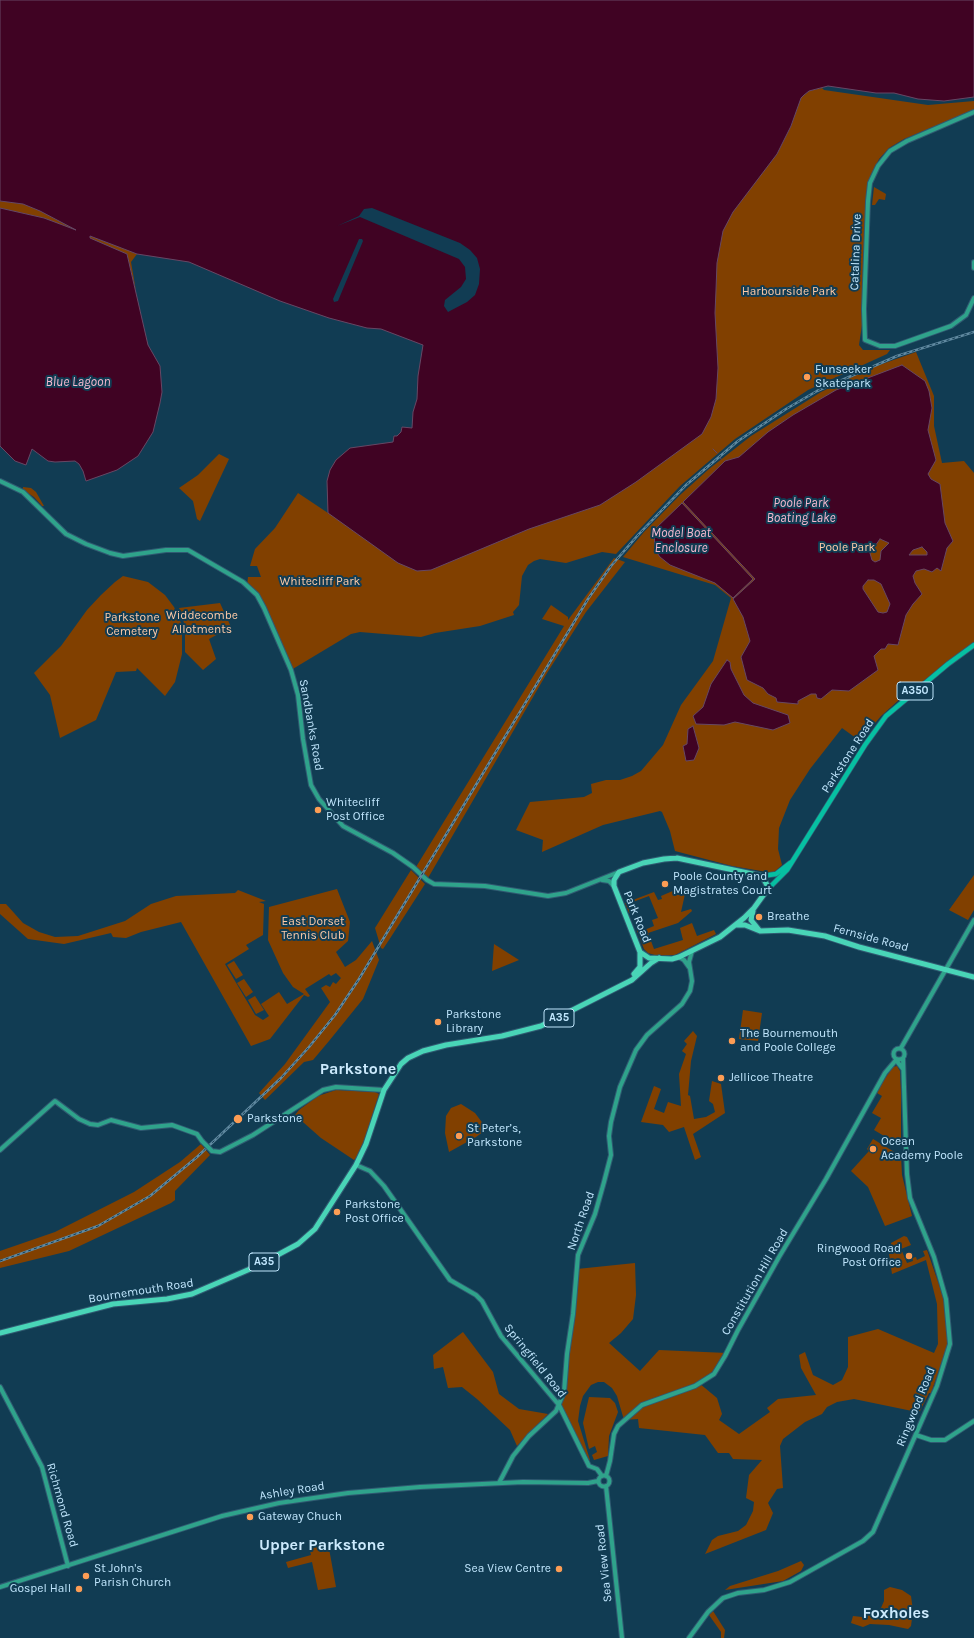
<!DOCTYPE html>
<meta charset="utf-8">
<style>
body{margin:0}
canvas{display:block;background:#113c53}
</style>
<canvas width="974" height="1638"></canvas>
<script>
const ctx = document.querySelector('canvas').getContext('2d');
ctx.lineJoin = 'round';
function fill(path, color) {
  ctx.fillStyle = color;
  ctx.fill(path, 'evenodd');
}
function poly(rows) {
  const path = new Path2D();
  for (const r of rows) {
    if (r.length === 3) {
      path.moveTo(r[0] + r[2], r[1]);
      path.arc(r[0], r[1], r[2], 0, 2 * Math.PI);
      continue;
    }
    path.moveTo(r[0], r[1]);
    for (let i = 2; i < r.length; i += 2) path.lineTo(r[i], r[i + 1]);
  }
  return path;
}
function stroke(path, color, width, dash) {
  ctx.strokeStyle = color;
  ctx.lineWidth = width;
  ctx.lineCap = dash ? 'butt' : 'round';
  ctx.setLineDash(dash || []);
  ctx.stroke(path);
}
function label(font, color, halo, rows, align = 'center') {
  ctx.font = font + ' Karla,sans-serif';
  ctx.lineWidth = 4;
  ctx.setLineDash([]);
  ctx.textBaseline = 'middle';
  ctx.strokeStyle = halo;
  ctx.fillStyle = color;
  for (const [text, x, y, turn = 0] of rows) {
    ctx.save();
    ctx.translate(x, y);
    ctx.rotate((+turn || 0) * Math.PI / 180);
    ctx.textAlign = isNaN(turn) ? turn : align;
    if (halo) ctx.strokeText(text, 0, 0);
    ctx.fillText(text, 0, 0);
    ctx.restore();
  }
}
const green = poly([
 [822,88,824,90,928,105,974,101,974,110,904,139,889,148,879,159,870,178,867,190,862,325,859,345,863,350,890,350,887,354,808,390,735,439,680,486,616,554,602,552,566,563,540,559,534,561,528,565,522,576,519,605,513,612,514,615,480,626,435,633,421,637,360,632,351,634,291,670,257,595,247,586,248,577,261,577,257,566,250,566,255,549,275,528,298,493,328,513,327,481,330,470,336,460,350,448,373,446,372,456,671,289,777,154,791,126,801,98,809,91],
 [874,187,886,194,885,200,879,199,875,205,872,205],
 [0,201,23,204,40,211,79,232,44,218,0,208],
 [90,236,137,254,131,262,136,291,127,254,90,238],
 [916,352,934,396,934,426,942,463,964,461,974,473,974,642,900,699,881,716,860,741,842,728,810,769,790,800,779,828,778,849,782,865,773,873,732,866,675,851,670,831,662,812,660,811,603,825,542,852,543,840,516,830,530,802,584,797,592,793,591,784,606,780,620,780,632,776,641,771,663,745,681,705,713,661,731,598,715,585,623,557,644,532,680,495,709,469,751,436,821,392,871,368],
 [219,454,229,459,200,521,197,519,193,501,179,488,198,475],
 [23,487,31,488,36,492,44,506,42,506,34,497,23,490],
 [614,558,625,562,586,612,547,673,428,878,416,867,564,626,542,619,551,605,568,617,568,620],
 [123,576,148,582,165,595,174,607,181,623,182,634,182,654,175,682,165,696,137,668,136,671,116,672,96,720,60,738,50,695,34,673,61,646,87,610,101,595,115,582],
 [220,603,231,627,209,639,216,659,203,670,185,652,185,626,179,608],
 [411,870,425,884,389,940,383,949,381,948,375,928],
 [974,875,974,910,968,920,949,910],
 [337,889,350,922,348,941,336,952,345,967,356,960,372,941,379,960,363,999,329,1041,313,1060,304,1062,265,1100,259,1093,285,1064,330,1002,321,988,326,985,330,987,333,982,336,984,341,978,336,973,331,976,329,974,305,989,310,996,308,997,304,995,270,1039,251,1046,181,922,141,932,126,938,113,937,111,933,64,944,28,939,0,914,0,904,6,904,23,923,39,932,55,937,78,936,125,921,151,904,176,896,235,893,238,890,266,901,259,902,264,904,263,935,246,945,249,949,225,964,255,1015,263,1020,269,1016,261,1004,279,992,287,1004,304,994,293,987,283,973,268,940,269,907],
 [675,890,685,894,681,912,691,909,692,911,678,923,648,933,654,949,683,940,680,928,692,923,697,936,714,930,716,934,675,955,658,956,648,953,644,949,636,928,640,927,642,931,654,926,652,920,658,918,649,896,630,903,634,911,629,913,625,903,654,892,658,900,662,899,661,896],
 [494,944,519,960,492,971],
 [234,961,243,975,236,979,227,965],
 [244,979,253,992,246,997,237,983],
 [255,996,264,1010,256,1014,248,1000],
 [743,1010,762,1013,758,1041,739,1039],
 [693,1031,697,1036,691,1061,688,1095,690,1096,694,1119,706,1117,715,1112,713,1104,709,1101,712,1081,721,1084,725,1113,693,1134,701,1157,695,1160,684,1127,669,1132,663,1125,641,1122,654,1086,661,1089,654,1109,664,1113,668,1102,681,1106,679,1074,686,1054,682,1051,687,1044,684,1041],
 [897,1066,900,1071,901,1093,901,1142,896,1143,874,1130,881,1118,872,1113,882,1096,877,1093,881,1084,893,1067],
 [336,1090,375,1092,379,1094,365,1139,358,1156,354,1160,321,1138,295,1115,299,1110,318,1096],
 [461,1104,475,1113,487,1129,476,1137,449,1152,445,1133,446,1116,451,1108],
 [873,1139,901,1156,902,1175,912,1216,885,1226,868,1187,851,1171,869,1151,867,1149],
 [201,1144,210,1155,175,1191,175,1200,171,1203,69,1251,0,1268,0,1251,55,1232,134,1192,180,1162],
 [904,1236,907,1237,911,1245,901,1249,907,1263,913,1261,912,1258,916,1257,917,1260,925,1256,923,1251,927,1250,945,1302,948,1344,931,1393,929,1393,920,1411,917,1412,854,1399,837,1402,827,1407,822,1414,805,1422,783,1439,780,1446,783,1488,777,1489,768,1503,773,1513,766,1530,705,1554,712,1540,718,1536,738,1531,746,1525,753,1511,754,1502,746,1498,749,1475,762,1460,733,1459,729,1453,718,1453,705,1435,639,1428,638,1419,624,1420,617,1396,612,1388,604,1382,598,1382,591,1385,583,1396,580,1406,578,1421,590,1460,587,1461,559,1405,564,1392,577,1269,635,1263,636,1295,633,1319,621,1333,609,1343,640,1371,659,1350,727,1353,714,1374,699,1383,717,1398,722,1414,719,1420,739,1434,770,1412,767,1408,778,1399,816,1395,801,1368,799,1355,805,1352,813,1375,833,1385,842,1380,848,1367,848,1337,878,1329,934,1353,938,1344,937,1304,926,1260,892,1274,888,1247,891,1246,891,1243],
 [463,1332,493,1372,499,1394,519,1409,548,1414,517,1446,510,1430,477,1399,462,1387,448,1388,443,1367,434,1369,433,1355],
 [589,1397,610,1398,615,1403,618,1412,609,1436,608,1456,594,1460,592,1455,597,1452,595,1446,589,1449,583,1423],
 [328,1543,336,1587,318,1590,312,1562,288,1568,286,1562,311,1555,309,1546],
 [801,1561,804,1565,801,1571,783,1581,725,1590,730,1586,778,1571],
 [890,1587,902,1590,911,1596,913,1611,911,1626,908,1629,889,1625,870,1624,863,1627,851,1623,853,1616,862,1617,881,1608,884,1601,884,1590],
 [713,1611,725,1630,724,1638,721,1638,721,1632,709,1615]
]);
const water = poly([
 [0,0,974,0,974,97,944,101,918,99,894,93,876,93,828,86,809,91,804,95,801,98,791,126,777,154,733,212,723,231,717,263,716,290,715,313,718,368,716,399,711,417,702,434,636,482,600,505,529,529,431,570,417,571,398,563,328,513,327,481,330,470,336,460,350,448,393,442,394,436,397,436,401,432,402,427,412,428,413,412,417,399,418,376,423,345,381,329,367,328,329,318,280,301,189,262,137,254,90,236,90,238,127,254,148,345,160,366,162,392,160,403,153,432,138,456,117,470,86,481,83,471,79,464,75,461,55,462,48,461,32,449,26,465,15,461,0,446,0,208,44,218,76,230,40,211,23,204,0,201,0,0],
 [902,365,925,381,929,391,932,408,928,430,936,460,928,474,931,479,940,484,945,523,953,541,947,548,941,571,937,568,932,572,924,569,916,571,913,576,915,583,922,594,913,604,906,615,898,645,888,644,885,649,881,649,874,656,878,670,849,691,832,690,821,699,817,698,816,694,811,694,798,701,798,704,777,702,776,698,768,694,763,688,747,680,741,657,750,641,743,617,733,599,755,579,683,502,725,461,739,457,768,432,793,415,836,390,902,365],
 [880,539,889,543,881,551,880,560,875,562,872,560,870,553,880,539],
 [922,547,927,552,927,555,909,555,913,550,922,547],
 [868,580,874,580,881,584,890,604,887,612,883,613,878,612,863,589,863,586,868,580],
 [682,503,753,579,733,598,715,583,670,565,660,557,655,550,654,530,682,503],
 [727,660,730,662,731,669,744,695,753,703,788,715,790,723,773,730,735,722,724,725,696,724,693,716,703,707,711,684,727,660],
 [693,726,699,748,694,760,686,761,683,746,687,744,688,729,693,726]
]);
const pier = poly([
 [372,208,460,243,470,250,477,258,480,269,479,284,475,295,467,302,448,312,444,306,445,300,461,287,466,279,465,267,459,259,360,217,337,226,359,216,364,209],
 [359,239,362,239,363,241,338,301,334,302,333,299]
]);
const stream = poly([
 [713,449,717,453],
 [720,457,721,459]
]);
const secondary = poly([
 [974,112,907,141,890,151,878,166,870,183,868,201,864,309,865,340,880,346,895,346,951,326,966,315,974,298],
 [974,262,974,268],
 [0,481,23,492,66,534,86,544,110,553,123,556,166,550,188,550,243,582,257,595,264,608,291,670,298,695,303,739,311,785,319,799,343,826,393,853,413,867,427,880,434,884,485,886,548,896,566,893,619,872],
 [602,880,609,881,614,886],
 [679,957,684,960,689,967],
 [901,1048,974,920],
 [899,1054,5.5],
 [0,1150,55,1101,79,1119,90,1124,98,1125,111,1120,141,1128,172,1125,197,1134,202,1141],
 [212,1151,220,1152,253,1135,323,1090,336,1087,384,1090],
 [356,1165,370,1171,384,1186,450,1280,476,1295,482,1301,501,1336,559,1405,589,1466,597,1469,602,1476],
 [0,1387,42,1467,68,1566],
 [916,1435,931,1440,945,1440,974,1421],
 [604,1481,5.5],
 [606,1476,610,1461,614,1434,618,1426,642,1405,695,1386,714,1374,725,1356,738,1330,779,1257,826,1179,885,1073,896,1060,903,1069],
 [499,1483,513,1456,529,1436,556,1411,564,1392,567,1354,573,1314,578,1255,595,1214,604,1182,611,1155,609,1136,611,1122,620,1087,636,1050,647,1035,682,1004,690,991,692,981,689,962,692,951],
 [606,1486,622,1638],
 [0,1587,222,1516,279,1503,348,1493,420,1487,523,1482,588,1483,598,1481],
 [689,1638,708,1612,723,1598,738,1593,764,1590,790,1582,863,1541,873,1532,937,1386,950,1344,946,1299,934,1257,910,1198,907,1174,903,1058]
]);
const primary = poly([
 [762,876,776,874,790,863],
 [767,890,787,870,865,745,886,716,948,664,974,645]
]);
const highway = poly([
 [677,858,762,876,767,885,767,890,754,908,744,918,720,937,679,957,672,959,649,958,640,952,614,886,614,880,619,872,643,863,664,859,677,858],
 [753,911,751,920,759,930],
 [737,925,745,925,760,931,788,930,825,936,859,947,974,977],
 [634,974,640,967,640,952],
 [0,1333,113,1304,167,1299,192,1294,257,1266,298,1244,315,1229,356,1165,366,1144,384,1090,401,1064,408,1058,423,1051,446,1045,502,1036,541,1026,632,980,651,963,659,958]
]);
const rail = poly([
 [0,1261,98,1226,150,1196,197,1157,281,1078,309,1047,335,1015,359,979,588,599,611,566,638,535,686,485,738,441,786,409,817,391,897,356,974,332]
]);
const secondaryBridge = poly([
 [202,1141,212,1151]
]);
const markers = [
 [807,377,4,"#fd9d54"],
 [318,810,4,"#fd9d54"],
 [665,884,4,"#fd9d54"],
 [759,917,4,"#fd9d54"],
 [438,1022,4,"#fd9d54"],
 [732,1041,4,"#fd9d54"],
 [721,1078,4,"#fd9d54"],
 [238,1119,5,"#fd9d54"],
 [459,1136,4,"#fd9d54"],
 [873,1149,4,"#fd9d54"],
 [337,1212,4,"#fd9d54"],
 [909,1256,4,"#fd9d54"],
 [250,1517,4,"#fd9d54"],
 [559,1569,4,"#fd9d54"],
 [86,1576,4,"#fd9d54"],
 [79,1589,4,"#fd9d54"]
];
const shields = [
 [915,691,36],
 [559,1018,30],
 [264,1262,30]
];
const shieldNames = [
 ["A350",915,691],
 ["A35",559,1018],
 ["A35",264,1262]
];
const streetNames = [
 ["Catalina Drive",856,252,-88],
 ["Sandbanks Road",311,725,80],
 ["Parkstone Road",848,756,-57],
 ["Park Road",637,917,68],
 ["Fernside Road",871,938,15],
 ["North Road",581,1221,-71],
 ["Constitution Hill Road",755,1282,-60],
 ["Bournemouth Road",141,1291,-9],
 ["Springfield Road",535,1361,51],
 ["Ringwood Road",916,1407,-68],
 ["Ashley Road",292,1491,-9],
 ["Richmond Road",62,1505,74],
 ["Sea View Road",604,1563,-96]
];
const parkNames = [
 ["Harbourside Park",789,292],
 ["Poole Park",847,548],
 ["Whitecliff Park",320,582],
 ["Widdecombe",202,616],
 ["Allotments",202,630],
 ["Parkstone",132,618],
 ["Cemetery",132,632],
 ["East Dorset",313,922],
 ["Tennis Club",313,936]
];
const poiNames = [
 ["Funseeker",815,370],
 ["Skatepark",815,384],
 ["Whitecliff",326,803],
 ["Post Office",326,817],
 ["Poole County and",673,877],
 ["Magistrates Court",673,891],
 ["Breathe",767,917],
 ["Parkstone",446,1015],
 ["Library",446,1029],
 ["The Bournemouth",740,1034],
 ["and Poole College",740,1048],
 ["Jellicoe Theatre",729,1078],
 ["Parkstone",247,1119],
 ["St Peter’s,",467,1129],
 ["Parkstone",467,1143],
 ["Ocean",881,1142],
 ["Academy Poole",881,1156],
 ["Parkstone",345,1205],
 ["Post Office",345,1219],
 ["Ringwood Road",901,1249,"right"],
 ["Post Office",901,1263,"right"],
 ["Gateway Chuch",258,1517],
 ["St John's",94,1569],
 ["Parish Church",94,1583],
 ["Sea View Centre",551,1569,"right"],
 ["Gospel Hall",71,1589,"right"]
];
const waterNames = [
 ["Blue Lagoon",78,382],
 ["Poole Park",801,503],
 ["Boating Lake",801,518],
 ["Model Boat",681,533],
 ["Enclosure",681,548]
];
const districtNames = [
 ["Parkstone",358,1069],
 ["Upper Parkstone",322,1545],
 ["Foxholes",896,1613]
];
fill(green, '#814000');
fill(water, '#400323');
stroke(water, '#664764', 1);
fill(pier, '#113c53');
stroke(stream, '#664764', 1);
stroke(secondary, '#305b72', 6);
stroke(primary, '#305b72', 6);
stroke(highway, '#305b72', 7);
stroke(secondary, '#2fa38b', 4);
stroke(primary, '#06c0a2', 4.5);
stroke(highway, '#49d5b7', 5);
stroke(rail, '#6089a0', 2.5);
stroke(rail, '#113c53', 1, [3]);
stroke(secondaryBridge, '#305b72', 6, []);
stroke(secondaryBridge, '#2fa38b', 4);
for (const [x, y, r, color] of markers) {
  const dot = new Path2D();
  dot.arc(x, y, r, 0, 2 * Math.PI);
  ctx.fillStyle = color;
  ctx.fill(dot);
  stroke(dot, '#113c53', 1.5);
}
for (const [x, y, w] of shields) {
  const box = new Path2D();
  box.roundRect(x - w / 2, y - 9, w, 18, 3);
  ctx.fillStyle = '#113c53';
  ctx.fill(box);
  stroke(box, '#c0e6fd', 1);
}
label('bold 11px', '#c0e6fd', null, shieldNames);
label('12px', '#c0e6fd', '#113c53', streetNames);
label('12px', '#fecaa7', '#113c53', parkNames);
label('12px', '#c0e6fd', '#113c53', poiNames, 'left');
label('italic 13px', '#f6b9cf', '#113c53', waterNames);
label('bold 16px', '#cceafd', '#113c53', districtNames);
</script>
